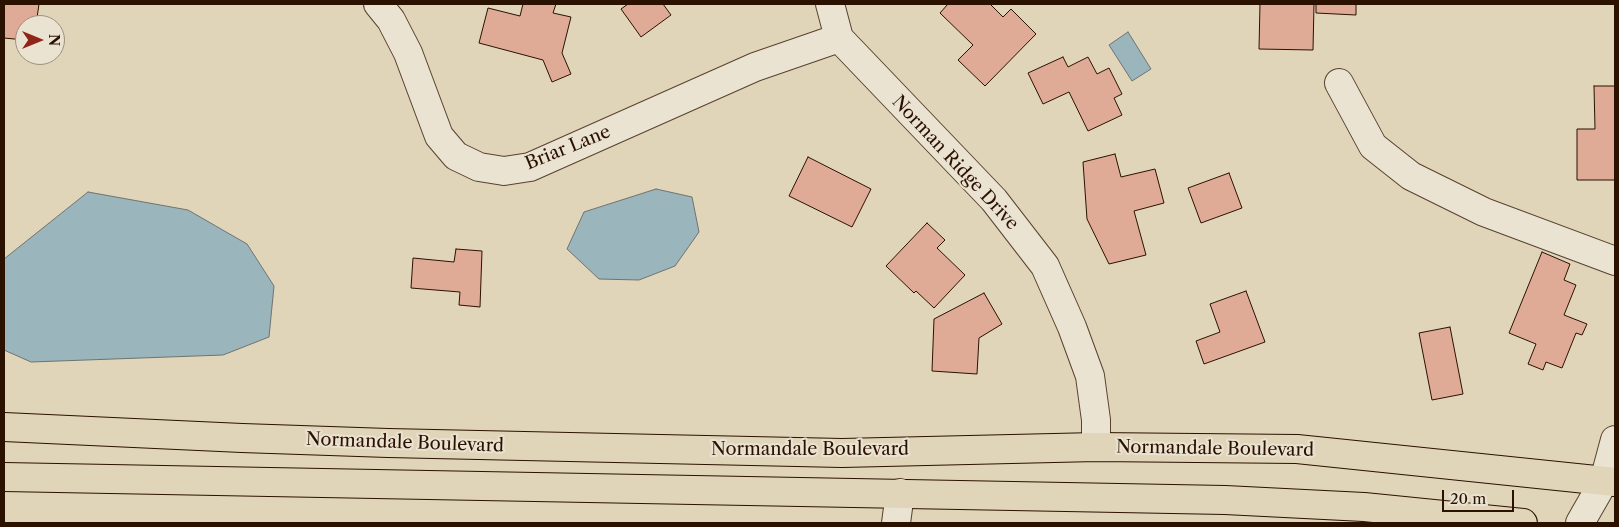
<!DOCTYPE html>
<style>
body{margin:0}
#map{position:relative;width:1619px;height:527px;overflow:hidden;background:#e0d4b9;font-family:"Libre Caslon Text",serif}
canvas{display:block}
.frame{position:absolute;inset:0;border:5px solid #2b1100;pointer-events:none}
.north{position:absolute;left:15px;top:15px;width:50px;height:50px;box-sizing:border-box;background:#ebe3d2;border:1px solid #9e8f7e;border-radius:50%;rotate:90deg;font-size:14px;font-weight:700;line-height:20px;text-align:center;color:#2b1100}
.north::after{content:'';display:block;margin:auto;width:18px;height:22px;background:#8f2418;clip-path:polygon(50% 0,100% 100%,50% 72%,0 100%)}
.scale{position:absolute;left:1442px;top:490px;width:72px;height:22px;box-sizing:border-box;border:2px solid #2b1100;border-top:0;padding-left:6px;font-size:15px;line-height:18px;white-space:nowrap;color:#2b1100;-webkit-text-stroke:4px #ebe3d2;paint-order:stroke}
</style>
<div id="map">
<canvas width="1619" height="527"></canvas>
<div class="frame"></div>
<div class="north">N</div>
<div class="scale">20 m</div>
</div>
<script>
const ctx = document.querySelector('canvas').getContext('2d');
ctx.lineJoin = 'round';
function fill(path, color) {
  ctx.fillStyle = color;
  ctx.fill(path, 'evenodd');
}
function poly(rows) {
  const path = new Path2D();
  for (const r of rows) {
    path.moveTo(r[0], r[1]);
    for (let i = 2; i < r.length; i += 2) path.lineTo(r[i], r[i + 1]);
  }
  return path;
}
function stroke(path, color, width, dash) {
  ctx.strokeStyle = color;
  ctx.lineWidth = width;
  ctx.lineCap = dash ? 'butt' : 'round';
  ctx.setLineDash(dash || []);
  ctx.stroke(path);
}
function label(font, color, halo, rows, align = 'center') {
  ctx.font = font + ' "Libre Caslon Text",serif';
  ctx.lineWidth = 4;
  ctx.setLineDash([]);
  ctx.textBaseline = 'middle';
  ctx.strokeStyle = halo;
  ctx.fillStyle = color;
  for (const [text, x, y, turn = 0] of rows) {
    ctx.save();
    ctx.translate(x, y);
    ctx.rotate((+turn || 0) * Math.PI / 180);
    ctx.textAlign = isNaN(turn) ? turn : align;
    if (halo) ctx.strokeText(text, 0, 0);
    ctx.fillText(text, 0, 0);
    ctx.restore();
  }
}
const water = poly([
 [1128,32,1151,69,1132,81,1109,45,1128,32],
 [656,189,692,197,699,232,675,266,639,280,599,279,567,249,584,212,656,189],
 [88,192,188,210,247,244,274,286,269,337,223,355,31,362,4,350,4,259,88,192]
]);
const building = poly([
 [4,4,39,4,36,25,25,25,25,40,4,38,4,4],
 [523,4,556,4,553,13,571,17,562,53,571,74,552,82,543,60,479,43,488,8,520,16,523,4],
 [628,4,663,4,671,15,641,37,621,9,628,4],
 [948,4,990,4,1003,17,1011,9,1036,34,985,86,958,60,973,45,940,13,948,4],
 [1260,4,1314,4,1313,50,1259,49,1260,4],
 [1316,4,1356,4,1356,15,1316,13,1316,4],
 [1063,57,1068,67,1088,57,1097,74,1109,68,1122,94,1114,98,1122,115,1088,131,1069,92,1043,104,1028,73,1063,57],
 [1594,86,1615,86,1615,180,1577,180,1577,129,1595,129,1594,86],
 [1115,154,1121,177,1155,169,1164,203,1134,211,1146,255,1109,264,1087,219,1083,162,1115,154],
 [808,157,871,189,852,227,789,196,808,157],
 [1229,173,1242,208,1201,223,1188,188,1229,173],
 [927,223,945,240,937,248,965,275,934,308,916,291,914,293,886,266,927,223],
 [456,249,482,251,480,307,459,305,460,292,411,288,413,258,454,262,456,249],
 [1542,252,1570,264,1564,280,1576,285,1564,315,1587,324,1582,335,1576,333,1562,368,1546,362,1543,370,1528,364,1536,344,1509,333,1542,252],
 [1246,291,1265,342,1204,364,1196,341,1220,332,1210,304,1246,291],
 [984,293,1002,324,979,338,977,374,932,371,934,319,984,293],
 [1450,327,1463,394,1432,400,1419,333,1450,327]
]);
const minor = poly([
 [378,4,391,20,408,53,439,136,456,156,479,167,504,171,530,167,755,67,839,38],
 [830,4,839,38,994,200,1045,266,1072,327,1090,376,1096,420,1096,447],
 [1339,83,1373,146,1411,176,1484,212,1615,261],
 [896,523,900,493],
 [1580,523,1604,481,1615,440]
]);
const major = poly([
 [4,427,242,438,388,443,842,453,1096,447,1297,449,1615,482],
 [4,477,1225,500,1364,507,1523,523]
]);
const streetNames = [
 ["Briar Lane",568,148,-22],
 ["Norman Ridge Drive",955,163,47],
 ["Normandale Boulevard",405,443,2],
 ["Normandale Boulevard",1215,449,1],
 ["Normandale Boulevard",810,450]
];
fill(water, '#9ab5bb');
stroke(water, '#6e7370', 1);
fill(building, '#dfab97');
stroke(building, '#2b1100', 1);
stroke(minor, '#58422e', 30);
stroke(major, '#2b1100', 30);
stroke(minor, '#ebe3d2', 28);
stroke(major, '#e0d4b9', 28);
label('18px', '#2b1100', '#ebe3d2', streetNames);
</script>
